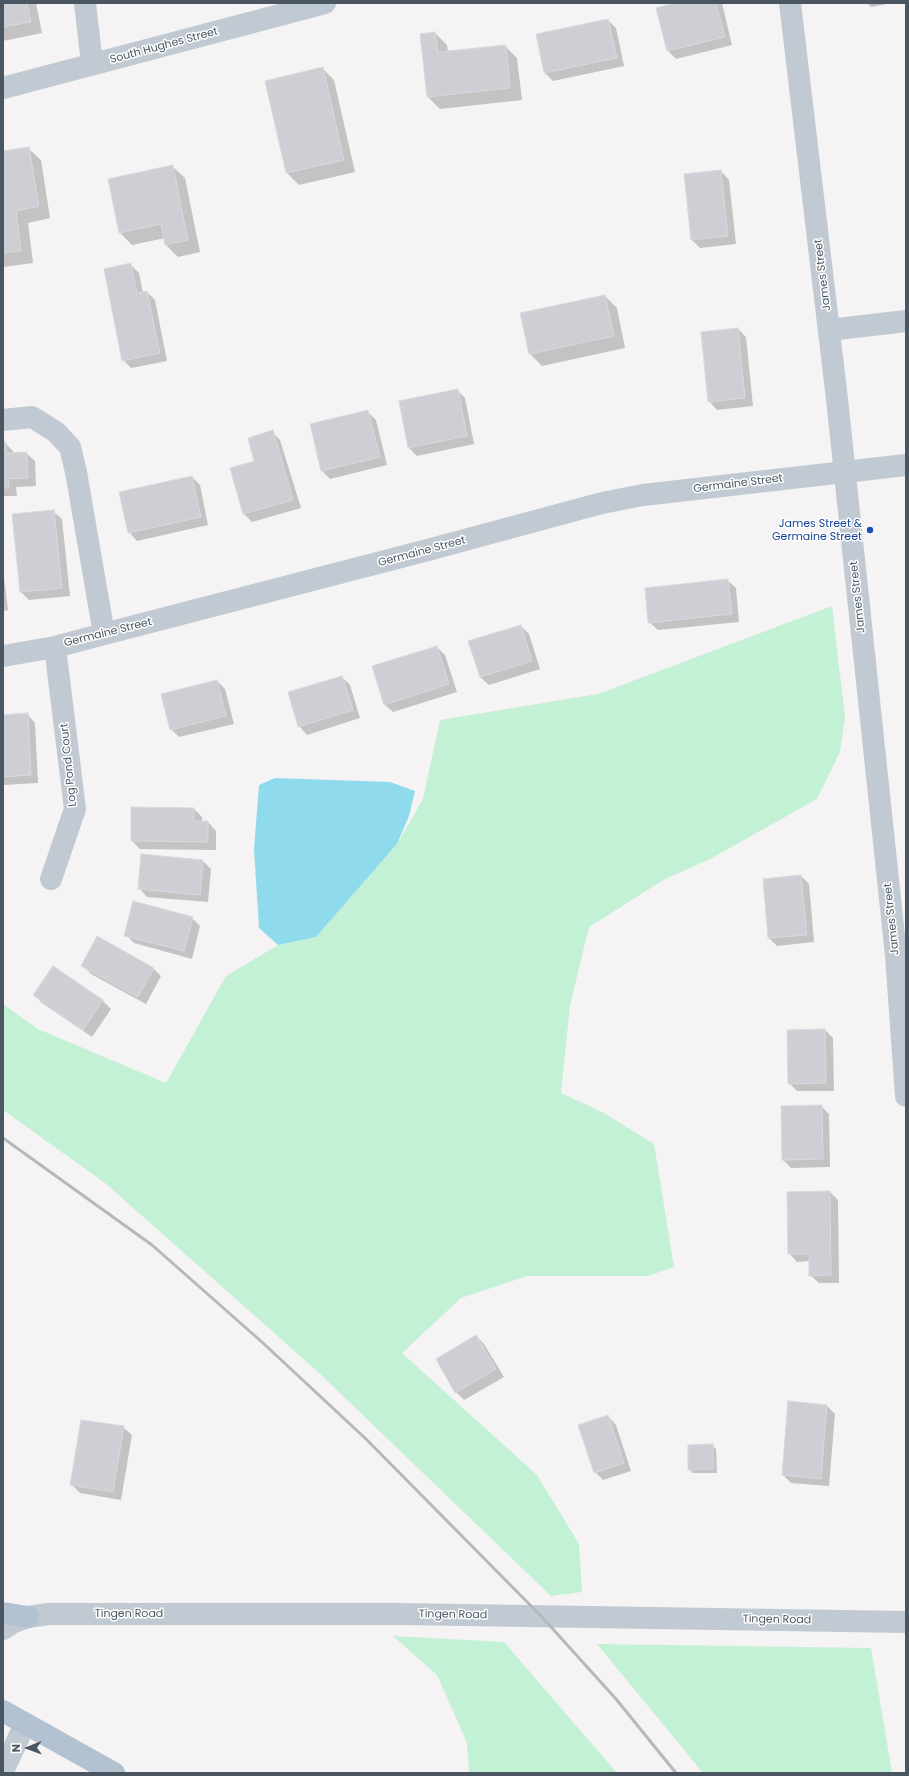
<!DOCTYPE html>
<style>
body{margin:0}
#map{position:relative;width:909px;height:1776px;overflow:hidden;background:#f5f3f3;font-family:Poppins,sans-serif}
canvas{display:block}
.frame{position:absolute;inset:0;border:4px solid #4a5661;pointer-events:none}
.north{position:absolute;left:8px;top:1728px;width:40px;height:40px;-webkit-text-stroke:3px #fff;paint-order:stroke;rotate:269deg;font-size:11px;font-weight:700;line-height:16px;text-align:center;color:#4a5661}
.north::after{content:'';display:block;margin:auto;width:14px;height:18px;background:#4a5661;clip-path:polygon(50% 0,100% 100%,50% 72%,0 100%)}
</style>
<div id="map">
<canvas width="909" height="1776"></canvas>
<div class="frame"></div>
<div class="north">N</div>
</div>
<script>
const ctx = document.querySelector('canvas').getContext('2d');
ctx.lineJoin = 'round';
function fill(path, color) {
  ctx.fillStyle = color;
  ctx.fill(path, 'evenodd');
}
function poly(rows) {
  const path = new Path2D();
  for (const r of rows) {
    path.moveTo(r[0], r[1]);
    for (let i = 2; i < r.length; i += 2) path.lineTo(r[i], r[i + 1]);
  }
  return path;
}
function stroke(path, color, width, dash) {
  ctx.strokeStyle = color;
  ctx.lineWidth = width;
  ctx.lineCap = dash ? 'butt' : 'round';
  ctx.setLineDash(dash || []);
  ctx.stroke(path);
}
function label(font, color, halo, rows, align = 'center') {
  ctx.font = font + ' Poppins,sans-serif';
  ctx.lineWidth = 3;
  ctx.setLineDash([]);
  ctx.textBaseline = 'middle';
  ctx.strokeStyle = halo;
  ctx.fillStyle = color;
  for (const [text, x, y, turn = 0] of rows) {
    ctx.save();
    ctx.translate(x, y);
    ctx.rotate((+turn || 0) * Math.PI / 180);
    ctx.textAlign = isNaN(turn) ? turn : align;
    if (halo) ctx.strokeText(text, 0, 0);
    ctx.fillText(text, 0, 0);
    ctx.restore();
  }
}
const green = poly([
 [832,606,845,717,840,752,817,799,710,859,665,879,589,927,570,1005,561,1093,604,1113,654,1144,674,1267,648,1276,527,1276,461,1298,402,1353,537,1475,579,1544,582,1592,551,1596,316,1370,105,1183,3,1110,3,1004,38,1029,166,1083,226,976,278,945,316,937,397,844,423,799,440,720,598,694],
 [393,1636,504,1642,617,1773,469,1773,467,1743,437,1675],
 [597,1644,871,1648,892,1773,703,1773]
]);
const water = poly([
 [275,778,390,782,415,791,409,816,397,844,316,937,278,945,259,928,254,849,259,785]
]);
const shadow = poly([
 [3,3,36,3,42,33,3,41],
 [680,3,722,3,732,45,676,59,668,51,658,9],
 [867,3,893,3,871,7],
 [608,20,616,28,624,66,553,81,545,73],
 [435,33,447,45,448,52,505,46,517,58,522,100,440,109,428,97],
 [322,68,334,80,355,172,299,185,287,173],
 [28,148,41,160,50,218,28,223,33,263,3,267,3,152],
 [172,166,185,178,200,252,178,257,166,245,165,238,132,245,120,233],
 [721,171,729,180,736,244,700,248,692,240],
 [131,265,139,273,143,293,147,292,155,300,167,361,131,368,123,360],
 [605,296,617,308,625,348,542,366,530,354],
 [738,329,746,337,753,406,717,410,709,401],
 [457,390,465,398,474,444,417,456,409,448],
 [368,412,376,420,387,465,330,479,322,471,311,425],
 [272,432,280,440,301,508,252,522,244,514,231,469,256,462],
 [3,443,5,443,13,451,13,454,26,453,35,461,36,486,16,487,17,496,3,496],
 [192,477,200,485,208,525,137,541,129,532],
 [53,511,62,519,70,596,29,600,21,592],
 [3,569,8,610,3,611],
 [727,580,736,588,739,622,658,630,649,622],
 [521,626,529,634,540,669,489,685,480,677],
 [437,647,445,655,457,692,393,712,384,704],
 [342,677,350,685,360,718,307,735,299,726],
 [217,681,225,689,234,724,179,737,171,729],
 [27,714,35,723,38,783,3,785,3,716],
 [132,808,194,809,202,817,202,822,208,822,216,831,216,850,140,849,132,841],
 [203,861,211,869,208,902,147,897,139,888],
 [801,876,809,884,814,942,777,946,769,938],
 [192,918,200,926,192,959,134,943,126,935],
 [83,966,153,968,161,976,146,1004,91,974],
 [53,967,103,1001,111,1009,92,1037,42,1003,34,995],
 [825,1030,833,1038,834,1091,797,1091,789,1083],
 [821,1106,829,1114,830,1167,791,1168,783,1160],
 [830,1192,838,1200,839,1283,819,1283,810,1275,810,1261,797,1262,789,1253],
 [476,1336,484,1344,504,1377,464,1400,456,1392,437,1359],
 [827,1406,835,1414,829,1486,791,1483,783,1475],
 [608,1416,616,1425,631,1471,603,1480,595,1472],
 [123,1427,132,1435,121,1500,80,1493,72,1485],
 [712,1445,716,1449,717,1473,693,1473,689,1469]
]);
const building = poly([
 [3,3,27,3,31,22,3,27,3,3],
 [676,3,716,3,725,37,667,51,656,8,676,3],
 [608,19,617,58,544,73,536,34,608,19],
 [435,32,438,52,506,45,510,88,427,97,420,34,435,32],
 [323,67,344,160,286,173,265,81,323,67],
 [29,147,39,206,16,211,21,251,3,253,3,151,29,147],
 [173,165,188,240,165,245,161,224,119,233,108,179,173,165],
 [721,170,728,236,691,240,684,174,721,170],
 [131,263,137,293,147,291,160,353,122,361,104,269,131,263],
 [605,295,614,336,529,354,520,313,605,295],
 [738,328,745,398,708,402,701,332,738,328],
 [458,389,467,436,408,448,399,401,458,389],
 [368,410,380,457,321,471,310,424,368,410],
 [273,430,293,500,243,514,230,468,254,461,248,438,273,430],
 [3,442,6,442,6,453,27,452,28,478,8,479,9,488,3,488,3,442],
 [192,476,201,517,128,533,119,492,192,476],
 [54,510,62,588,20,592,12,514,54,510],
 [728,579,732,614,648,623,645,588,728,579],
 [521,625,532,661,480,677,468,641,521,625],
 [437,646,449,684,384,705,372,666,437,646],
 [342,676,353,710,298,727,288,692,342,676],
 [217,680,226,716,170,730,161,694,217,680],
 [28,713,31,775,3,777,3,715,28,713],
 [131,807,194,808,194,821,208,821,208,842,131,841,131,807],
 [141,854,203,860,200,895,138,889,141,854],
 [801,875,807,935,768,938,763,879,801,875],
 [133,901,193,917,184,951,124,936,133,901],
 [97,936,154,968,138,997,81,966,97,936],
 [53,966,103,1000,83,1030,33,995,53,966],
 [825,1029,826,1083,788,1084,787,1030,825,1029],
 [822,1105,823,1159,782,1160,781,1106,822,1105],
 [830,1191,831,1275,809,1276,809,1254,788,1254,787,1192,830,1191],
 [476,1335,496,1369,455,1393,436,1359,476,1335],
 [788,1401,827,1405,821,1479,782,1475,788,1401],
 [608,1415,624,1463,594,1473,578,1425,608,1415],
 [81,1420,124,1426,113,1492,70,1485,81,1420],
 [713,1444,713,1469,688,1470,688,1445,713,1444]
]);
const minor = poly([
 [85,3,92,64],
 [790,3,837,399,896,955,906,1096],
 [3,88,325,3],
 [829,330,906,321],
 [3,420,32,417,56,432,70,447,76,472,104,634],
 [3,656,55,647,104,634,424,551,602,503,643,495,906,465],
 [51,879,75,809,55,647],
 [3,1629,12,1623,28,1617,48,1614,400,1614,906,1622],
 [3,1771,25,1724]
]);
const major = poly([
 [3,1613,28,1617],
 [3,1711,114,1773]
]);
const rail = poly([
 [3,1138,152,1245,263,1343,366,1439,542,1617,616,1699,676,1773]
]);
const markers = [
 [870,530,4,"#1a4fb4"]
];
const streetNames = [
 ["South Hughes Street",164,46,-15],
 ["James Street",823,275,-97],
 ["Germaine Street",738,484,-7],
 ["Germaine Street",422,552,-15],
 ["James Street",858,597,-96],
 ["Germaine Street",108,633,-14],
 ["Log Pond Court",69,765,-96],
 ["James Street",892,919,-96],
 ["Tingen Road",129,1614],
 ["Tingen Road",453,1615,1],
 ["Tingen Road",777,1620,1]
];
const transitNames = [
 ["James Street &",862,524],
 ["Germaine Street",862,537]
];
fill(green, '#c3f1d5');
fill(water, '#90daee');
fill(shadow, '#0003');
fill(building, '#cdcfd5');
stroke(building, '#d7d9de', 1);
stroke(minor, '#c1cad2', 22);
stroke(major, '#b3c2d1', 22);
stroke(rail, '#b5b8bd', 3);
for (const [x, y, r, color] of markers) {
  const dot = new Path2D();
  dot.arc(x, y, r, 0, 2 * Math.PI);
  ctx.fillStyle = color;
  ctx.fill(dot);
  stroke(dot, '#fff', 1.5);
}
label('11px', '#4a5661', '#fff', streetNames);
label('11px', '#164399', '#fff', transitNames, 'right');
</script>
